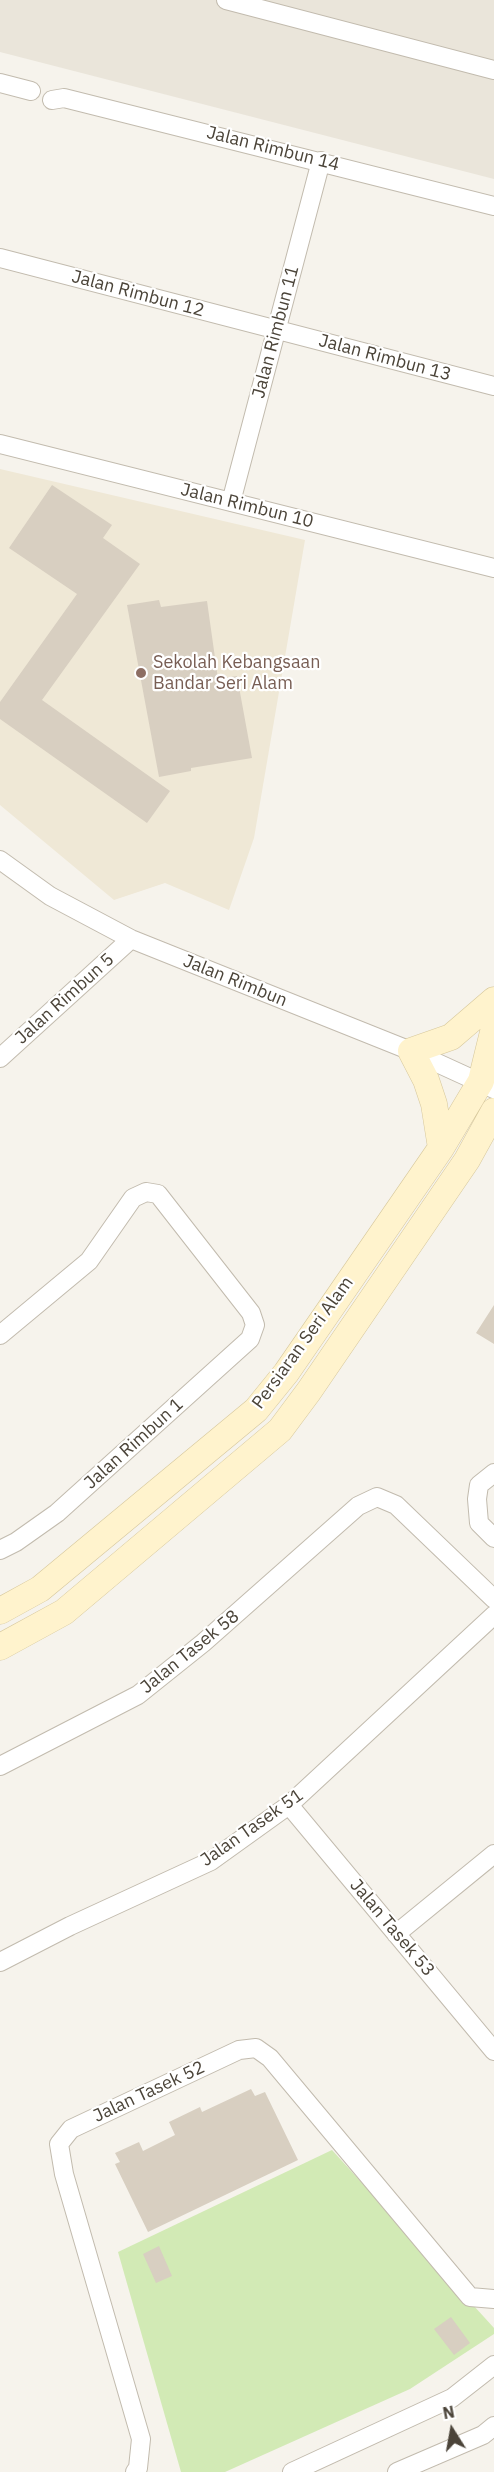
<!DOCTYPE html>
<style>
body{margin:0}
#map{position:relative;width:494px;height:2472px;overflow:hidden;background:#f6f3ec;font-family:"IBM Plex Sans",sans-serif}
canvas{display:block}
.north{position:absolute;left:422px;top:2400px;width:60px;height:60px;-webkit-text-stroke:4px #fff;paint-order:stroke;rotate:349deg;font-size:16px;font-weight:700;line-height:24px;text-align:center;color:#4b4439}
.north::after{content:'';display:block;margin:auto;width:21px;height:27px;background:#4b4439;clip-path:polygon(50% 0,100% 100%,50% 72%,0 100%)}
</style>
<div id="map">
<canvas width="494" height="2472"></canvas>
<div class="north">N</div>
</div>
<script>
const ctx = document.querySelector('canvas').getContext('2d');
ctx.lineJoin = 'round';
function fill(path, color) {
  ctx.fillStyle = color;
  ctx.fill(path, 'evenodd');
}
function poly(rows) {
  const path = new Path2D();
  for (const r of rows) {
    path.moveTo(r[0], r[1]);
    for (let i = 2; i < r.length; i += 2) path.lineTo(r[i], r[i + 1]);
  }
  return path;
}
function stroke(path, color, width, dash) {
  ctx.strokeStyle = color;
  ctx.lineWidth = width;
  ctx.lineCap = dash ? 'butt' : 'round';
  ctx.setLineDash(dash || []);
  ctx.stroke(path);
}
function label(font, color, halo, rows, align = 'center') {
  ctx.font = font + ' "IBM Plex Sans",sans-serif';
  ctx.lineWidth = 4.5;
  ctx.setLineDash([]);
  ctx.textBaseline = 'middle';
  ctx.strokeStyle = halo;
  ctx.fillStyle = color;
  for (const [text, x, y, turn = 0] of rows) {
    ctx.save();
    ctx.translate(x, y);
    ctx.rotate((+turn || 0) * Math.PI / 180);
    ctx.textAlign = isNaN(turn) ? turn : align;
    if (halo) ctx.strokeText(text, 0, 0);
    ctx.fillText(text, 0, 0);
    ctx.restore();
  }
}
const residential = poly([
 [0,0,494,0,494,179,0,52]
]);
const education = poly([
 [0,469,305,540,254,838,229,910,165,883,114,900,0,805]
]);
const green = poly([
 [332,2150,494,2328,494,2334,410,2389,225,2472,181,2472,118,2252]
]);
const building = poly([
 [52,485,112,525,103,538,140,564,42,700,170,791,147,823,0,719,0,702,77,594,9,548],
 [159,600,161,607,207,601,218,679,237,676,252,758,191,768,191,771,159,777,127,605],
 [494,1305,494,1344,476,1333],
 [251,2089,255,2096,265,2092,298,2160,148,2232,115,2164,120,2162,115,2153,139,2142,143,2151,175,2135,169,2122,200,2107,202,2112],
 [159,2246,172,2276,156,2283,143,2254],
 [451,2317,470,2343,454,2355,434,2329]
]);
const street = poly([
 [226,0,494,70],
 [0,83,31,91],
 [52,100,64,98,494,206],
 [0,258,494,386],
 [0,444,494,568],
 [231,502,321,161],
 [0,860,50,896,131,939,411,1051,494,1089],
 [0,1058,131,939],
 [0,1335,89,1261,133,1198,146,1192,158,1194,251,1313,255,1325,250,1339,57,1513,16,1542,0,1550],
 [494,1473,479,1485,477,1499,479,1523,494,1538],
 [0,1766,138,1695,203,1643,358,1506,377,1497,396,1505,494,1599],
 [289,1805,494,2051],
 [396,1934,494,1854],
 [0,1962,70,1926,211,1861,289,1805,494,1615],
 [135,2472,138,2468,141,2439,64,2174,59,2144,71,2129,239,2050,256,2048,270,2058,470,2297,494,2299],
 [292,2472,452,2398,494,2365],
 [397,2472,483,2435,494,2426]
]);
const secondary = poly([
 [441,1148,434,1104,426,1080,411,1051,451,1037,494,1000],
 [0,1611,40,1589,256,1410,286,1373,441,1148,481,1081,494,1028],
 [0,1647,64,1612,280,1430,309,1391,467,1160,494,1111]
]);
const markers = [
 [141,673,6,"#8d6e63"]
];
const streetNames = [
 ["Jalan Rimbun 14",273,149,14],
 ["Jalan Rimbun 12",138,294,15],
 ["Jalan Rimbun 11",276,332,-75],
 ["Jalan Rimbun 13",385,358,15],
 ["Jalan Rimbun 10",247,506,14],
 ["Jalan Rimbun",235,981,22],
 ["Jalan Rimbun 5",65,999,-42],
 ["Persiaran Seri Alam",303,1343,-54],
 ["Jalan Rimbun 1",134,1444,-42],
 ["Jalan Tasek 58",190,1652,-39],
 ["Jalan Tasek 51",252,1828,-35],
 ["Jalan Tasek 53",392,1928,50],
 ["Jalan Tasek 52",149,2092,-25]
];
const educationNames = [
 ["Sekolah Kebangsaan",153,663],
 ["Bandar Seri Alam",153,684]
];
fill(residential, '#eae5da');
fill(education, '#efe8d6');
fill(green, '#d2eab5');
fill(building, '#d8cfc1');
stroke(street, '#c2bbae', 20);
stroke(secondary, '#d6c79b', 27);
stroke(street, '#fff', 18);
stroke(secondary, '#fff3cd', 26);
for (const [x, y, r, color] of markers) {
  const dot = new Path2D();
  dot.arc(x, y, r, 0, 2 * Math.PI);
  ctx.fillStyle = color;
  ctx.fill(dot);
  stroke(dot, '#fff', 2);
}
label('18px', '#4b4439', '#fff', streetNames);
label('18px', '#785e54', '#fff', educationNames, 'left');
</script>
